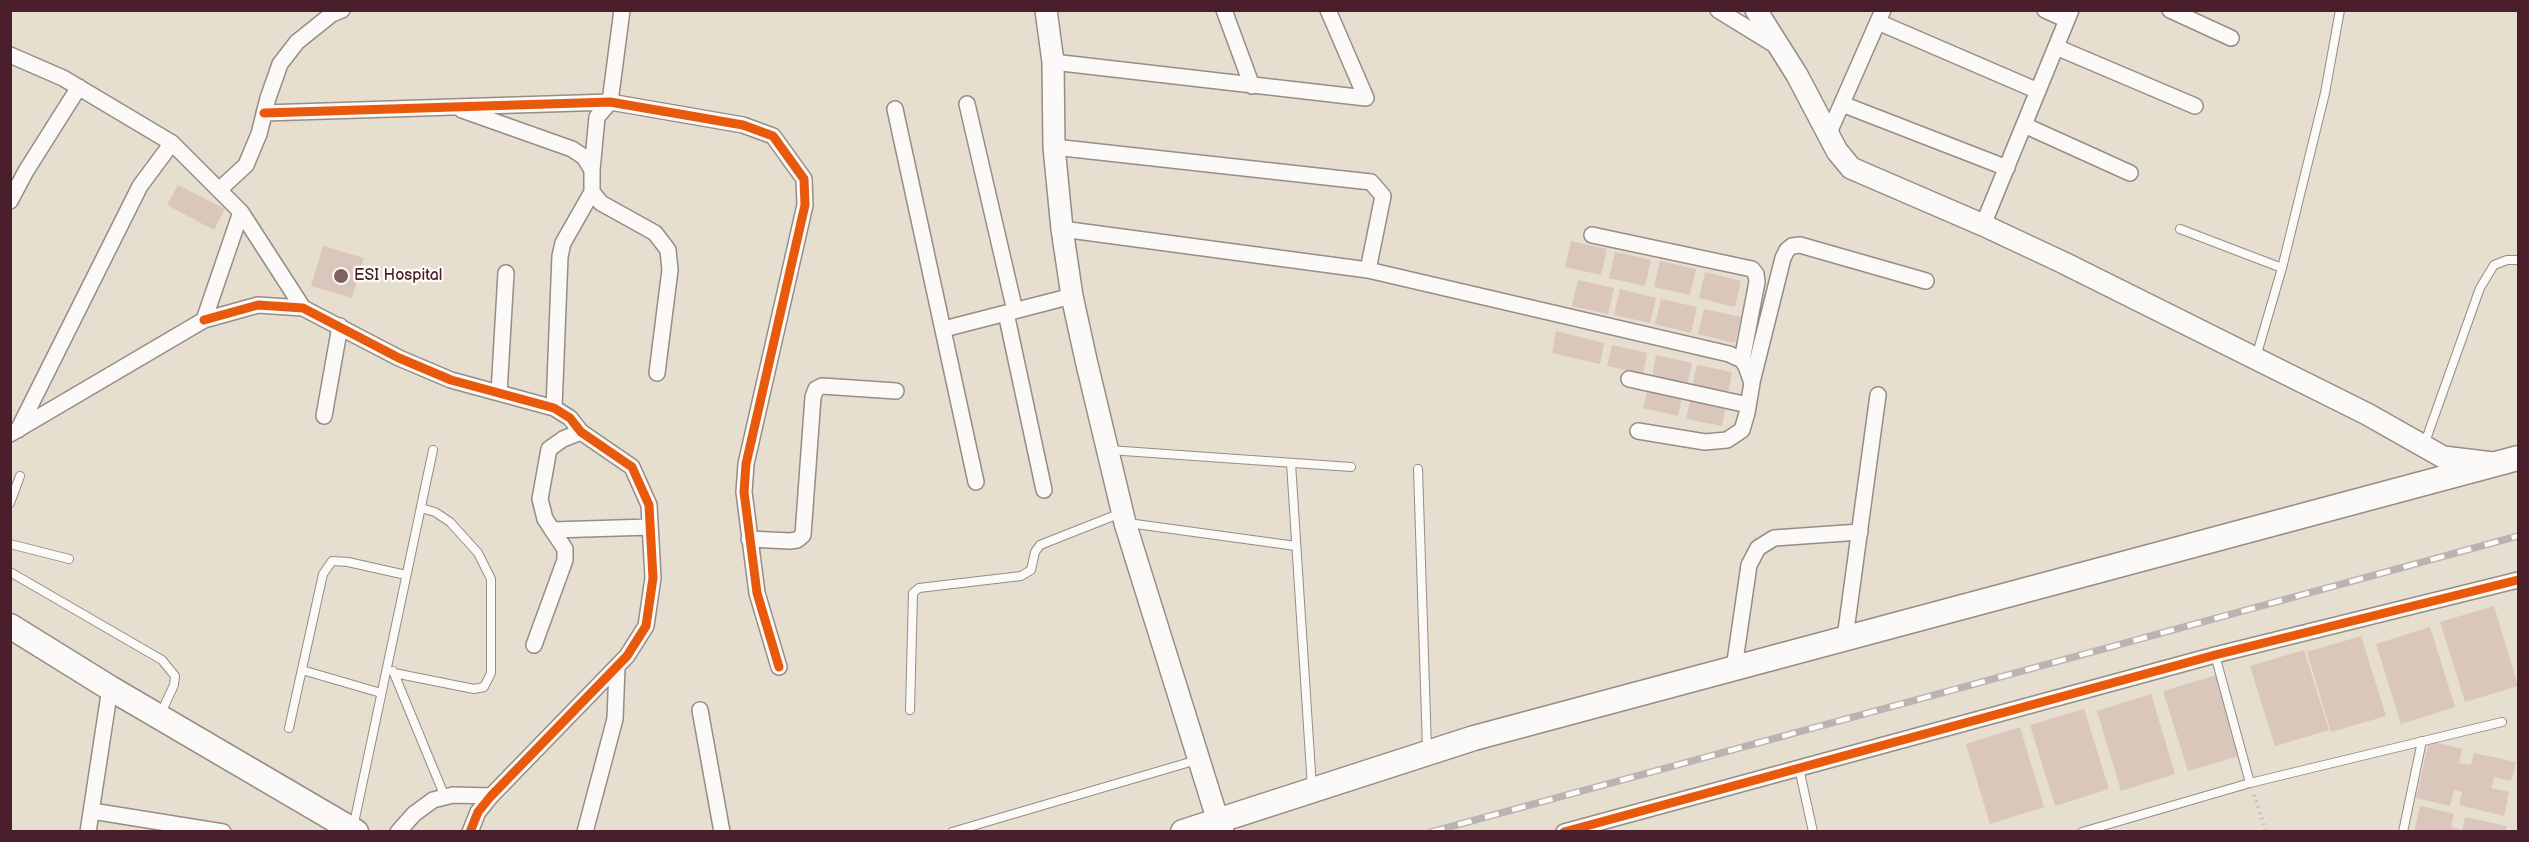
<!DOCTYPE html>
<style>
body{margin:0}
#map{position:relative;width:2529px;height:842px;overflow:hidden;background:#e6dece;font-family:"Balsamiq Sans",sans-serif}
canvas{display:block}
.frame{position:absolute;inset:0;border:12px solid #4a1f2b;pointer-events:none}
</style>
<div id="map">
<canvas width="2529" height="842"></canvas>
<div class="frame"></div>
</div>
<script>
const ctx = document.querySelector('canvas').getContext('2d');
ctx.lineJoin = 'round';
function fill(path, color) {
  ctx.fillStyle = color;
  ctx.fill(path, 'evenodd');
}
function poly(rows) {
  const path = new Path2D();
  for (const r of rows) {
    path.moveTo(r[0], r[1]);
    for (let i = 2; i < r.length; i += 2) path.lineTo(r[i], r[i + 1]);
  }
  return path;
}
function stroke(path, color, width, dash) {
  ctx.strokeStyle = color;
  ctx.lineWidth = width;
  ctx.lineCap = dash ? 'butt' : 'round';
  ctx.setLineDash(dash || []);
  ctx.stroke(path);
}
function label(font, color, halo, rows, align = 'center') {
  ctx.font = font + ' "Balsamiq Sans",sans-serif';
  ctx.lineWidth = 4.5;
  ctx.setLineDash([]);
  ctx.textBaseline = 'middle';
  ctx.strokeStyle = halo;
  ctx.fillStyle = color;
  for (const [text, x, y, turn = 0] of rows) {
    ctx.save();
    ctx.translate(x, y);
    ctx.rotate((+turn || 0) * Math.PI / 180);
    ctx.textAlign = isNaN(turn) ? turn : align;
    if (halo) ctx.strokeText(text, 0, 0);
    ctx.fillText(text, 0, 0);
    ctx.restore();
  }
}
const building = poly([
 [178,185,225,209,214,230,167,205],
 [1571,241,1607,249,1601,275,1565,267],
 [323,246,364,258,352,298,311,286],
 [1615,252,1651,260,1645,286,1609,278],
 [1660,261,1696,269,1690,295,1654,287],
 [1705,272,1741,281,1735,307,1699,298],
 [1578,280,1614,288,1608,314,1572,306],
 [1620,289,1656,298,1650,323,1614,315],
 [1661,299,1697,307,1691,333,1655,324],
 [1704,309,1741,317,1735,343,1698,334],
 [1556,331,1604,343,1600,364,1552,353],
 [1612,345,1647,353,1643,374,1607,366],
 [1656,355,1692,363,1687,385,1652,377],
 [1697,365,1732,372,1728,393,1692,386],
 [1648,387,1683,394,1678,416,1643,408],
 [1691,397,1726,405,1722,426,1686,419],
 [2494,606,2518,686,2465,702,2440,622],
 [2430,627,2455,707,2401,724,2376,644],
 [2361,636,2386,716,2331,732,2307,652],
 [2304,650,2329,730,2275,746,2250,666],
 [2217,675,2242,755,2188,771,2163,691],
 [2151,694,2175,774,2121,791,2097,711],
 [2084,709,2109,789,2055,806,2030,725],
 [2020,727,2044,807,1990,824,1966,744],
 [2429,741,2462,749,2459,763,2471,765,2474,753,2516,762,2511,781,2494,777,2491,788,2509,792,2504,816,2459,805,2462,792,2454,790,2450,806,2416,798],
 [2420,806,2454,814,2451,827,2462,830,2465,817,2507,826,2505,832,2414,832]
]);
const path = poly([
 [2254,795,2266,832]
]);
const lane = poly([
 [2180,229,2282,268],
 [2256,357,2282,268,2325,93,2340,10],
 [2424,445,2480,288,2494,265,2507,260,2518,260],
 [1109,450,1351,467],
 [1291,463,1312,788],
 [1418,469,1427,749],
 [10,503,20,476],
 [1128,523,1296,546],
 [10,544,69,559],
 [10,572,162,660,175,676,174,685,161,713],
 [2215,655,2250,783],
 [302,670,381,693],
 [393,671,445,797],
 [394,673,474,689,484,687,491,673,491,579,478,553,450,522,435,512,421,508],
 [910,710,913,593,919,588,1021,576,1031,570,1035,552,1040,545,1121,513],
 [289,728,323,574,332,561,348,562,406,575],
 [1799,768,1813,832],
 [353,828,433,450],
 [952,832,1197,760],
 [2082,832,2250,783,2502,722],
 [2403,832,2422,741]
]);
const street = poly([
 [1224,10,1252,86],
 [1718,10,1775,45],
 [2045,10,2067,20],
 [2170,10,2231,38],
 [1878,22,2038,91],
 [2056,47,2195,106],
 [10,55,63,78,172,143,241,212,204,320,10,434],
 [1053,62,1366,98,1328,10],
 [967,104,1015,311],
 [1842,104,2007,168],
 [895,109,976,482],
 [462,110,572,149,584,157,592,170,592,192,601,203,655,233,668,250,670,270,657,373],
 [264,113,610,102,743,125,773,136,804,179,805,205,746,464,744,492,757,593,779,667],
 [2024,125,2130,173],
 [1828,135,1883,10],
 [1054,147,1371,182,1383,196,1368,270],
 [592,170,597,117,610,102,622,10],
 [219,190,246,165,259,134,268,98,280,64,297,42,332,14,342,10],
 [10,201,26,171,79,87],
 [241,212,303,308],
 [1983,225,2071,10],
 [1062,229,1368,270,1729,354,1742,360,1746,366,1752,383,1747,413,1742,430,1727,440,1705,442,1638,431],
 [1592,235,1752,269,1756,274,1757,282,1742,360],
 [1006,313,1044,490],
 [204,320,258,305,303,308,399,358,451,380,554,408,570,418,581,432,632,467,649,505,653,578,646,626,627,656,491,796,478,812,470,832],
 [944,329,1072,296],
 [1629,379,1748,405],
 [1752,382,1783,258,1787,250,1792,246,1800,245,1926,281],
 [499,393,506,273],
 [554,408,560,256,563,243,592,192],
 [324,416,340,326],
 [18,430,140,186,172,143],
 [552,530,650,527],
 [749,539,790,541,797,540,803,535,813,397,816,389,822,386,896,391],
 [1845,638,1878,395],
 [534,645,565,560,565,549,545,519,540,499,549,449,563,439,581,432],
 [1734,668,1749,565,1758,548,1774,538,1860,532],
 [700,710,722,832],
 [92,811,223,832],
 [88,832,110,688],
 [398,832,414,814,433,800,453,795,491,796],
 [585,832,615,719,617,667],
 [1564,832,2215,655,2518,580]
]);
const secondary = poly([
 [1046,10,1053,62,1054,147,1062,229,1072,296,1086,360,1125,523,1218,821,1223,832],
 [1756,10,1797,75,1837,151,1851,168,1983,225,2064,263,2367,414,2443,457,2493,463]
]);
const primary = poly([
 [10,626,110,688,356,832],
 [1183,832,1474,738,2518,458]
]);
const rail = poly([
 [1431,832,2518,536]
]);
const cycleway = poly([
 [264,113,610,102,743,125,773,136,804,179,805,205,746,464,744,492,757,593,779,667],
 [204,320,258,305,303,308,399,358,451,380,554,408,570,418,581,432,632,467,649,505,653,578,646,626,627,656,491,796,478,812,470,832],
 [1564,832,2215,655,2518,580]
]);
const markers = [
 [341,276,8,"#816264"]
];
const poiNames = [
 ["ESI Hospital",354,276]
];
fill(building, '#dac6bb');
stroke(lane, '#978c86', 10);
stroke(street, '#978c86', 18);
stroke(secondary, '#978c86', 24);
stroke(primary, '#978c86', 27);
stroke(path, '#c2bcba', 4, [1.5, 4.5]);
stroke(lane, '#fbfaf8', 8);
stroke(street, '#fbfaf8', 15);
stroke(secondary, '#fbfaf8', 21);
stroke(primary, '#fbfaf8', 24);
stroke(rail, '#b9b3b2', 7);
stroke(rail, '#fdfcf7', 4.5, [14]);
stroke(cycleway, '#e8590c', 9);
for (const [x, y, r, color] of markers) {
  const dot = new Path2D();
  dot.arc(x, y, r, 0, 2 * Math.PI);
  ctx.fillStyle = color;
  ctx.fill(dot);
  stroke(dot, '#fdfcf7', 2);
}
label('16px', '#4a1f2b', '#fdfcf7', poiNames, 'left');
</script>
